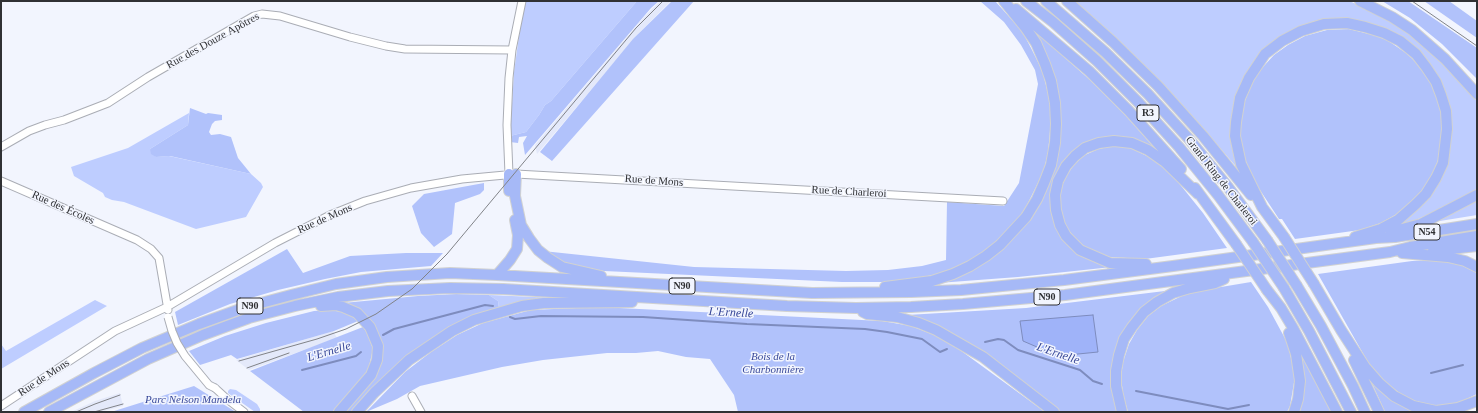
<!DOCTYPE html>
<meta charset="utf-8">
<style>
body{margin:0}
#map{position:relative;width:1478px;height:413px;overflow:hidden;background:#f2f5fe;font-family:Georgia,serif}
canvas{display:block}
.frame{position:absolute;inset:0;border:2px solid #303134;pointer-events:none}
</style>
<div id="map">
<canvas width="1478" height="413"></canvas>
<div class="frame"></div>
</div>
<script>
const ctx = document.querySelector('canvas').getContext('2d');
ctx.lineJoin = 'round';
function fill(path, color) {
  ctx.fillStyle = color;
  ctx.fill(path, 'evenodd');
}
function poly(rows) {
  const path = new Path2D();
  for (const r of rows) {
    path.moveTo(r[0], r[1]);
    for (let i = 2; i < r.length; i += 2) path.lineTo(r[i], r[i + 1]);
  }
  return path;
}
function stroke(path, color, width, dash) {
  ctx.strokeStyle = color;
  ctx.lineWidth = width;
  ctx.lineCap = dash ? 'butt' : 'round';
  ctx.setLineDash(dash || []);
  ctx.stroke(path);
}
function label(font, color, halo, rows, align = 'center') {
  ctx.font = font + ' Georgia,serif';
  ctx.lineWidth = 3;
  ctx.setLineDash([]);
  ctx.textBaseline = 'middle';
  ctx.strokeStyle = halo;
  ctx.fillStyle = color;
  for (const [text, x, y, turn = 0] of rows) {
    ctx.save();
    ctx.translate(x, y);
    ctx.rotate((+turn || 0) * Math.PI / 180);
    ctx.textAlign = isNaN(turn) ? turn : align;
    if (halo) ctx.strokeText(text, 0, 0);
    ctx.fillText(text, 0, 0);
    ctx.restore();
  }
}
const built = poly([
 [660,1,671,1,640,32,537,154,535,145,644,17],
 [333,331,337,338,249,370,236,360],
 [120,393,123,406,100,412,71,412,95,401]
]);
const green = poly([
 [525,1,637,1,551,101,545,105,539,115,526,132,510,136,514,72,521,22],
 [1075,1,1349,1,1368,9,1391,21,1410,34,1430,50,1477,101,1477,189,1436,211,1416,220,1402,224,1401,222,1426,199,1450,126,1423,56,1348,21,1273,45,1235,103,1239,170,1187,110,1159,80,1132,53],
 [189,113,188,125,150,149,156,157,169,156,251,174,261,183,263,187,246,217,196,229,124,202,112,200,105,197,103,193,74,176,71,167,128,148],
 [1477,198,1477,215,1440,221,1439,219],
 [489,295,557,298,499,308,498,301],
 [95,300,107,306,1,369,1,344,6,351],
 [230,389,236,390,257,404,260,409,260,412,255,412,228,393,228,391]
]);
const forest = poly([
 [637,1,659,1,651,8,525,155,523,143,527,136,519,137,518,143,510,142,510,136,526,132,539,115,545,105,551,101],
 [672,1,694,1,552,161,540,152,633,39],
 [980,1,995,1,1022,31,1031,48,1042,70,1048,93,1051,111,1050,131,1048,153,1043,173,1024,211,1010,228,988,249,965,263,943,273,913,279,884,282,842,282,604,271,580,268,556,259,543,251,694,267,846,271,888,270,922,266,946,260,947,202,1004,206,1019,183,1038,84,1035,70,1021,45,1004,22],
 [1382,1,1408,1,1477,48,1477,79,1442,44,1410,18],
 [1424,1,1449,1,1477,21,1477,38],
 [1029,26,1090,80,1126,116,1160,154,1151,148,1091,142,1057,175,1062,236,1112,267,1018,277,938,283,966,273,1042,198,1058,103],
 [1349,29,1373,35,1387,40,1406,53,1419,65,1430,82,1437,96,1442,115,1443,130,1438,160,1433,173,1423,190,1411,203,1397,214,1381,223,1360,230,1295,239,1282,219,1279,219,1254,181,1245,159,1241,139,1241,121,1244,103,1253,81,1262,68,1274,55,1288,45,1305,36,1327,30],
 [190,108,206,114,208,113,222,115,222,120,215,121,212,124,209,132,211,135,220,134,231,137,238,158,251,174,170,156,156,157,151,154,150,149,188,125],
 [1114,146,1130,148,1147,156,1161,165,1174,177,1203,213,1227,248,1145,259,1109,257,1097,253,1085,247,1074,237,1067,228,1061,212,1061,189,1065,178,1073,166,1083,156,1098,149],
 [484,183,484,190,480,194,455,203,452,234,434,247,421,233,412,206,424,194],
 [287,249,303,273,350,256,406,253,443,253,431,266,361,272,325,279,278,290,230,304,178,325,175,312],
 [1432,260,1448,261,1459,264,1477,273,1477,394,1460,402,1446,405,1431,405,1415,401,1402,395,1385,382,1369,364,1318,274,1412,261],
 [1251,282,1268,307,1288,344,1295,377,1290,406,1287,412,1128,412,1123,394,1121,377,1123,362,1129,344,1137,330,1148,316,1161,306,1186,294,1203,290],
 [1173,290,1123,337,1119,412,1059,412,994,362,954,335,936,325,907,315,1026,308],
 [456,294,489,295,498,301,499,308,457,325,353,412,343,412,361,392,381,347,343,303,418,296],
 [599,307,882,321,911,326,934,335,960,350,1045,412,738,412,734,395,710,359,686,357,658,351,636,353,607,353,543,360,502,367,420,386,397,399,366,412,405,372,431,352,457,335,483,323,531,310],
 [329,310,343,312,350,315,358,321,334,331,237,359,231,355,200,365,189,351,225,336,266,323,314,311],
 [363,327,367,333,373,349,368,371,332,412,304,412,250,371],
 [1301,353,1314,378,1331,412,1296,412],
 [1369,377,1421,412,1385,412],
 [194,386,236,412,111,412]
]);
const water = poly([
 [1093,315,1098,352,1058,356,1023,341,1020,321,1093,315]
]);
const stream = poly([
 [510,317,515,319,541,316,643,317,747,324,865,329,887,332,922,339,940,352,947,349],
 [383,335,394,329,485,305,493,306],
 [985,342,998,339,1004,340,1018,350,1080,370,1093,381,1102,384],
 [302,370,356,356,361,352],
 [1431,373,1463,365],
 [1136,391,1228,409,1249,405]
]);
const minor = poly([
 [1,147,29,131,45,125,64,120,108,103,148,77,254,16,262,14,280,16,350,37,386,46,405,49,512,50],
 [509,174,507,125,509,78,512,50,522,1],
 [1,181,137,240,151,249,159,258,168,310],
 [215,388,227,399,244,412],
 [412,396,421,412],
 [1,406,115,331,167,307,275,243,330,215,365,201,411,188,462,179,516,174,1003,201]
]);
const highway = poly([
 [1026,1,1053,22,1097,61,1139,103,1179,147,1218,195,1253,242],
 [1046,1,1105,52,1148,94,1189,139,1228,187,1267,240],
 [1067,1,1113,42,1158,86,1203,136,1251,195],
 [1360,1,1392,17,1412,30,1445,59,1477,94],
 [1016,9,1089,71,1129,111,1181,169],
 [509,174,509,191],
 [516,174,515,196,521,225,529,238,538,250,548,258,562,267,601,276],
 [1195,188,1236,244],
 [1391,232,1421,224,1477,195],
 [1284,237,1262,207,1241,164,1235,136,1236,122,1240,98,1249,78,1265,54,1282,41,1301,31,1324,24,1347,23,1365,27,1384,33,1400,41,1416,54,1426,67,1436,82,1441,95,1446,111,1447,129,1443,163,1436,178,1426,194,1415,205,1398,220,1381,229,1355,237],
 [1433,251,1477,246],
 [1402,253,1448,257,1465,261,1477,267],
 [1146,264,1110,263,1080,250,1066,236,1060,225,1056,210,1055,195,1058,181,1066,166,1075,156,1085,148,1099,143,1114,141,1132,143,1148,150,1165,162,1198,194],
 [497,275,510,260,517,249,518,235,515,220],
 [1314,284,1341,330,1365,367,1379,383,1394,396,1413,406,1436,411,1458,408,1477,401],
 [1297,286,1321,326,1353,386,1365,412],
 [885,287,932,281,953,274,970,266,986,256,1000,245,1026,217,1037,199,1044,183,1051,165,1055,143,1056,124,1055,103,1051,81,1045,64,1036,43,1025,27,1004,1],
 [1284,288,1309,331,1351,412],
 [1267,290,1281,308,1293,328,1337,412],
 [321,306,336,305,343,307,357,313,370,327,378,346,377,360,371,375,339,412],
 [863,312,867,314,897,317,919,323,936,330,983,357,1054,412],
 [1289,333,1296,354,1300,381,1298,399,1294,412],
 [1354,360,1379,412],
 [24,412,94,373,142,348,199,324,246,307,291,295,336,284,387,277,450,273,497,275,812,293,911,292,961,290,1064,280,1173,266,1376,238,1395,237,1477,224],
 [49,412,148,359,203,335,249,318,295,306,338,297,388,291,450,288,503,289,787,306,856,308,911,307,963,304,1065,295,1390,252,1410,247,1477,236],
 [357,412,374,393,409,360,452,331,474,320,522,306,544,303,632,302],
 [1122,412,1116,386,1116,371,1119,355,1124,339,1132,327,1144,312,1157,302,1173,293,1190,288,1215,283,1224,279]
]);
const tram = poly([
 [1412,1,1477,46],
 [239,361,317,339,346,329,376,314,412,289,447,254,636,28,663,1],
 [247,368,289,353],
 [76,412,95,404,120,395],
 [94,412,123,404]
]);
const minorBridge = poly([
 [168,317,172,331,177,343,185,356,209,385,215,388]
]);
const highwayBridge = poly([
 [1284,237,1314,284],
 [1267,240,1297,286],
 [1253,242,1284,288],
 [1236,244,1267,290]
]);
const shields = [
 [1148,113,22],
 [1427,232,26],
 [682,286,26],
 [1047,297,26],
 [250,306,26]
];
const shieldNames = [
 ["R3",1148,113],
 ["N54",1427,232],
 ["N90",682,286],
 ["N90",1047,297],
 ["N90",250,306]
];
const streetNames = [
 ["Rue des Douze Apôtres",213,41,-29],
 ["Rue de Mons",654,181,4],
 ["Grand Ring de Charleroi",1221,181,52],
 ["Rue de Charleroi",849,192,3],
 ["Rue des Écoles",63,208,24],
 ["Rue de Mons",325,219,-24],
 ["Rue de Mons",44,378,-33]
];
const parkNames = [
 ["Bois de la",773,357],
 ["Charbonnière",773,370],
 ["Parc Nelson Mandela",193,400]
];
const waterNames = [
 ["L'Ernelle",731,313,3],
 ["L'Ernelle",329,352,-16],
 ["L'Ernelle",1058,354,19]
];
fill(built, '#e4e9fa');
fill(green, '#becdff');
fill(forest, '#b1c2fb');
fill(water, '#9fb3f9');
stroke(water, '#7e8cbe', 1);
stroke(stream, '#7e8cbe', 2);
stroke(minor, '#aaadb5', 9);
stroke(highway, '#d1d2d2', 12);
stroke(minor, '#fff', 7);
stroke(highway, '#a6b9f7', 10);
stroke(tram, '#818388', 1);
stroke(minorBridge, '#aaadb5', 9, []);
stroke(highwayBridge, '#d1d2d2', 12, []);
stroke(minorBridge, '#fff', 7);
stroke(highwayBridge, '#a6b9f7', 10);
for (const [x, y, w] of shields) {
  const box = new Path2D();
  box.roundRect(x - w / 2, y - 8, w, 16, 3);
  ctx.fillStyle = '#f2f5fe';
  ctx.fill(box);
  stroke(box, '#303134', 1);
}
label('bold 10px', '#303134', null, shieldNames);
label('11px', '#303134', '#f2f5fe', streetNames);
label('italic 11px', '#39499a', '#f2f5fe', parkNames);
label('italic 12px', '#374798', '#f2f5fe', waterNames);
</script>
